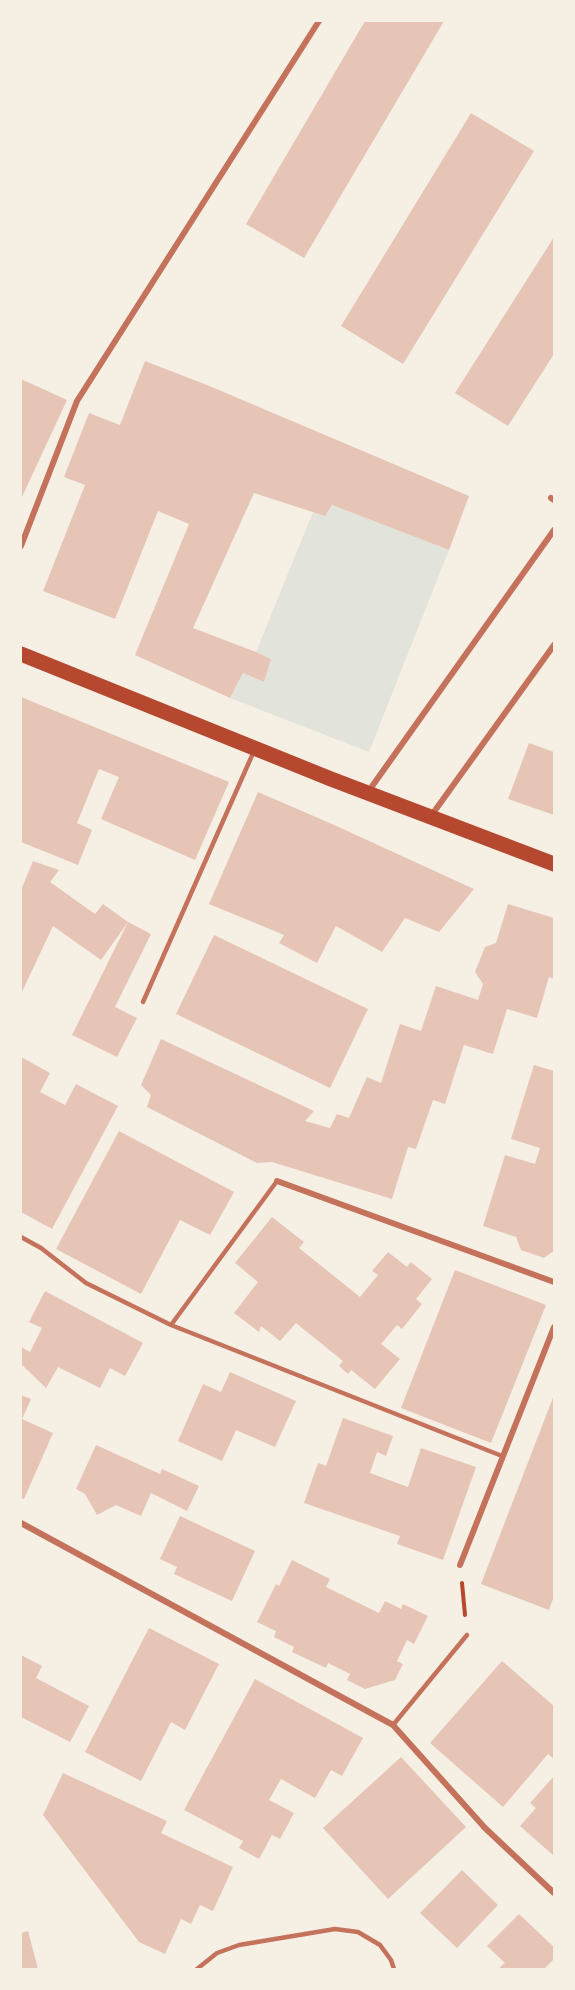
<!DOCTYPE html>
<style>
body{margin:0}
#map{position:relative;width:575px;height:1990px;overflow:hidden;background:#f6efe4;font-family:"Source Sans 3",sans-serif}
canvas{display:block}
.frame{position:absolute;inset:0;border:22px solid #f6efe4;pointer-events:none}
</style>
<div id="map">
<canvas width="575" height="1990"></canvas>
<div class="frame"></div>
</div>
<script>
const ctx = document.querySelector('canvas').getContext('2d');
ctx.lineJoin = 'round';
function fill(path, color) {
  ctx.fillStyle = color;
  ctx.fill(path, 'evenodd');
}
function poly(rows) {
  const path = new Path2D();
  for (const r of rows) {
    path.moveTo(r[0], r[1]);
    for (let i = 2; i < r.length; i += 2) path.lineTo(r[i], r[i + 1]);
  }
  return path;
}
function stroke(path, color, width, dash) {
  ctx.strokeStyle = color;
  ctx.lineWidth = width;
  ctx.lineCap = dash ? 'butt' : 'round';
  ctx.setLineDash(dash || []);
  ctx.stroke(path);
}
const green = poly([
 [332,505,449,550,369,752,230,698,243,673,264,682,271,659,256,652,313,512,325,516]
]);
const building = poly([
 [365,21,444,21,304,258,246,224],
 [471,113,534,151,403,364,341,326],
 [554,237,554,354,508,426,455,393],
 [145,361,207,385,469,496,449,550,332,505,325,516,254,493,193,628,256,652,271,659,264,682,243,673,230,698,135,655,189,524,158,511,115,619,43,591,85,485,64,477,89,413,120,425],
 [21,379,67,400,21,499],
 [21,697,229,782,195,860,101,819,119,777,99,769,77,823,92,830,78,865,21,842],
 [529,743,554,752,554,815,508,799],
 [258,792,332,824,474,889,439,932,405,918,382,952,336,926,317,963,279,943,284,935,209,904],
 [33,861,59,870,50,882,95,914,103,904,128,922,101,960,53,926,21,994,21,890],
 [508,904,554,918,554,979,549,977,537,1018,507,1009,493,1054,464,1045,445,1104,433,1100,416,1149,408,1147,392,1199,272,1162,257,1163,147,1107,151,1095,141,1085,161,1039,314,1111,305,1121,330,1128,337,1114,349,1118,367,1077,381,1083,400,1024,421,1031,436,986,478,1000,483,984,475,972,485,947,496,943],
 [128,922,151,934,115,1007,137,1018,117,1057,72,1035],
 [214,935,368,1009,330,1088,176,1014],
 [21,1057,50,1073,40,1092,65,1105,76,1084,118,1106,52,1229,21,1212],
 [534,1065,554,1071,554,1253,552,1252,544,1258,521,1250,516,1237,483,1226,505,1155,535,1164,540,1148,511,1139],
 [119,1131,234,1192,210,1235,180,1220,141,1294,56,1249],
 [272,1217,304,1242,299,1248,360,1297,378,1275,372,1271,388,1252,407,1267,411,1262,432,1279,416,1299,422,1304,402,1329,397,1325,381,1344,400,1359,375,1389,351,1370,348,1374,339,1366,343,1361,296,1323,280,1341,261,1326,259,1332,234,1313,258,1282,235,1263],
 [455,1270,546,1305,491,1443,401,1408],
 [45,1291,143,1343,125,1376,110,1368,100,1388,58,1367,46,1388,21,1364,21,1347,30,1352,42,1328,29,1322],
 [230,1372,296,1401,275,1447,236,1430,222,1461,178,1441,203,1384,221,1392],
 [21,1395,31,1399,22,1419,53,1433,24,1499,21,1498],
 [554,1395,554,1596,549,1610,481,1584],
 [343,1418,393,1436,386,1456,377,1452,370,1473,408,1487,421,1448,476,1467,443,1560,397,1544,400,1536,304,1503,318,1463,326,1466],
 [96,1445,160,1474,162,1469,199,1486,187,1511,151,1493,141,1516,116,1505,97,1515,85,1494,76,1489],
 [180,1516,255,1551,232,1601,174,1574,177,1567,160,1559],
 [292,1560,330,1579,326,1587,379,1613,385,1601,401,1609,403,1604,428,1616,414,1644,407,1640,397,1661,403,1664,395,1680,365,1689,347,1680,350,1674,328,1663,326,1668,292,1652,294,1647,274,1637,276,1631,257,1622,276,1584,279,1586],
 [149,1628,219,1664,185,1730,171,1722,141,1781,85,1752],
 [21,1655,42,1666,36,1678,89,1706,70,1742,21,1717],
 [502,1661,554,1706,554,1759,548,1754,503,1807,430,1743],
 [255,1679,363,1738,342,1776,331,1770,315,1798,281,1779,269,1800,294,1813,280,1839,272,1835,259,1859,239,1848,243,1841,184,1810],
 [401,1757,466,1827,388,1899,323,1828],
 [63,1773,167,1821,161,1833,233,1867,213,1911,200,1905,191,1924,181,1919,165,1954,139,1942,43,1815],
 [554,1776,554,1856,520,1826,536,1808,530,1803],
 [462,1870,498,1905,457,1948,420,1913],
 [519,1914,554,1947,554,1959,544,1969,498,1969,505,1963,487,1946],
 [28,1931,38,1969,21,1969,21,1933]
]);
const path = poly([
 [462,1583,465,1615]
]);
const service = poly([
 [143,1002,254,751],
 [21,1237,41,1248,86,1283,171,1325,277,1181],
 [171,1325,502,1456],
 [393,1725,467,1635],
 [197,1969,217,1953,239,1945,335,1929,358,1932,380,1945,391,1960,394,1969]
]);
const minor = poly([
 [551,498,554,500],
 [21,546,77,401,319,21],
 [368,792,554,530],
 [431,816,554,645],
 [277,1181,554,1282],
 [21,1523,393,1725,485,1828,554,1893],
 [460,1565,554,1327]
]);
const primary = poly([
 [21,654,331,779,554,864]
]);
fill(green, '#e2e4dc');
fill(building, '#e6c5b7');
stroke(path, '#b5482f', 4);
stroke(service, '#c5725c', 4.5);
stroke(minor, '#c5725c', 6);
stroke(primary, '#b5482f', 15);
</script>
